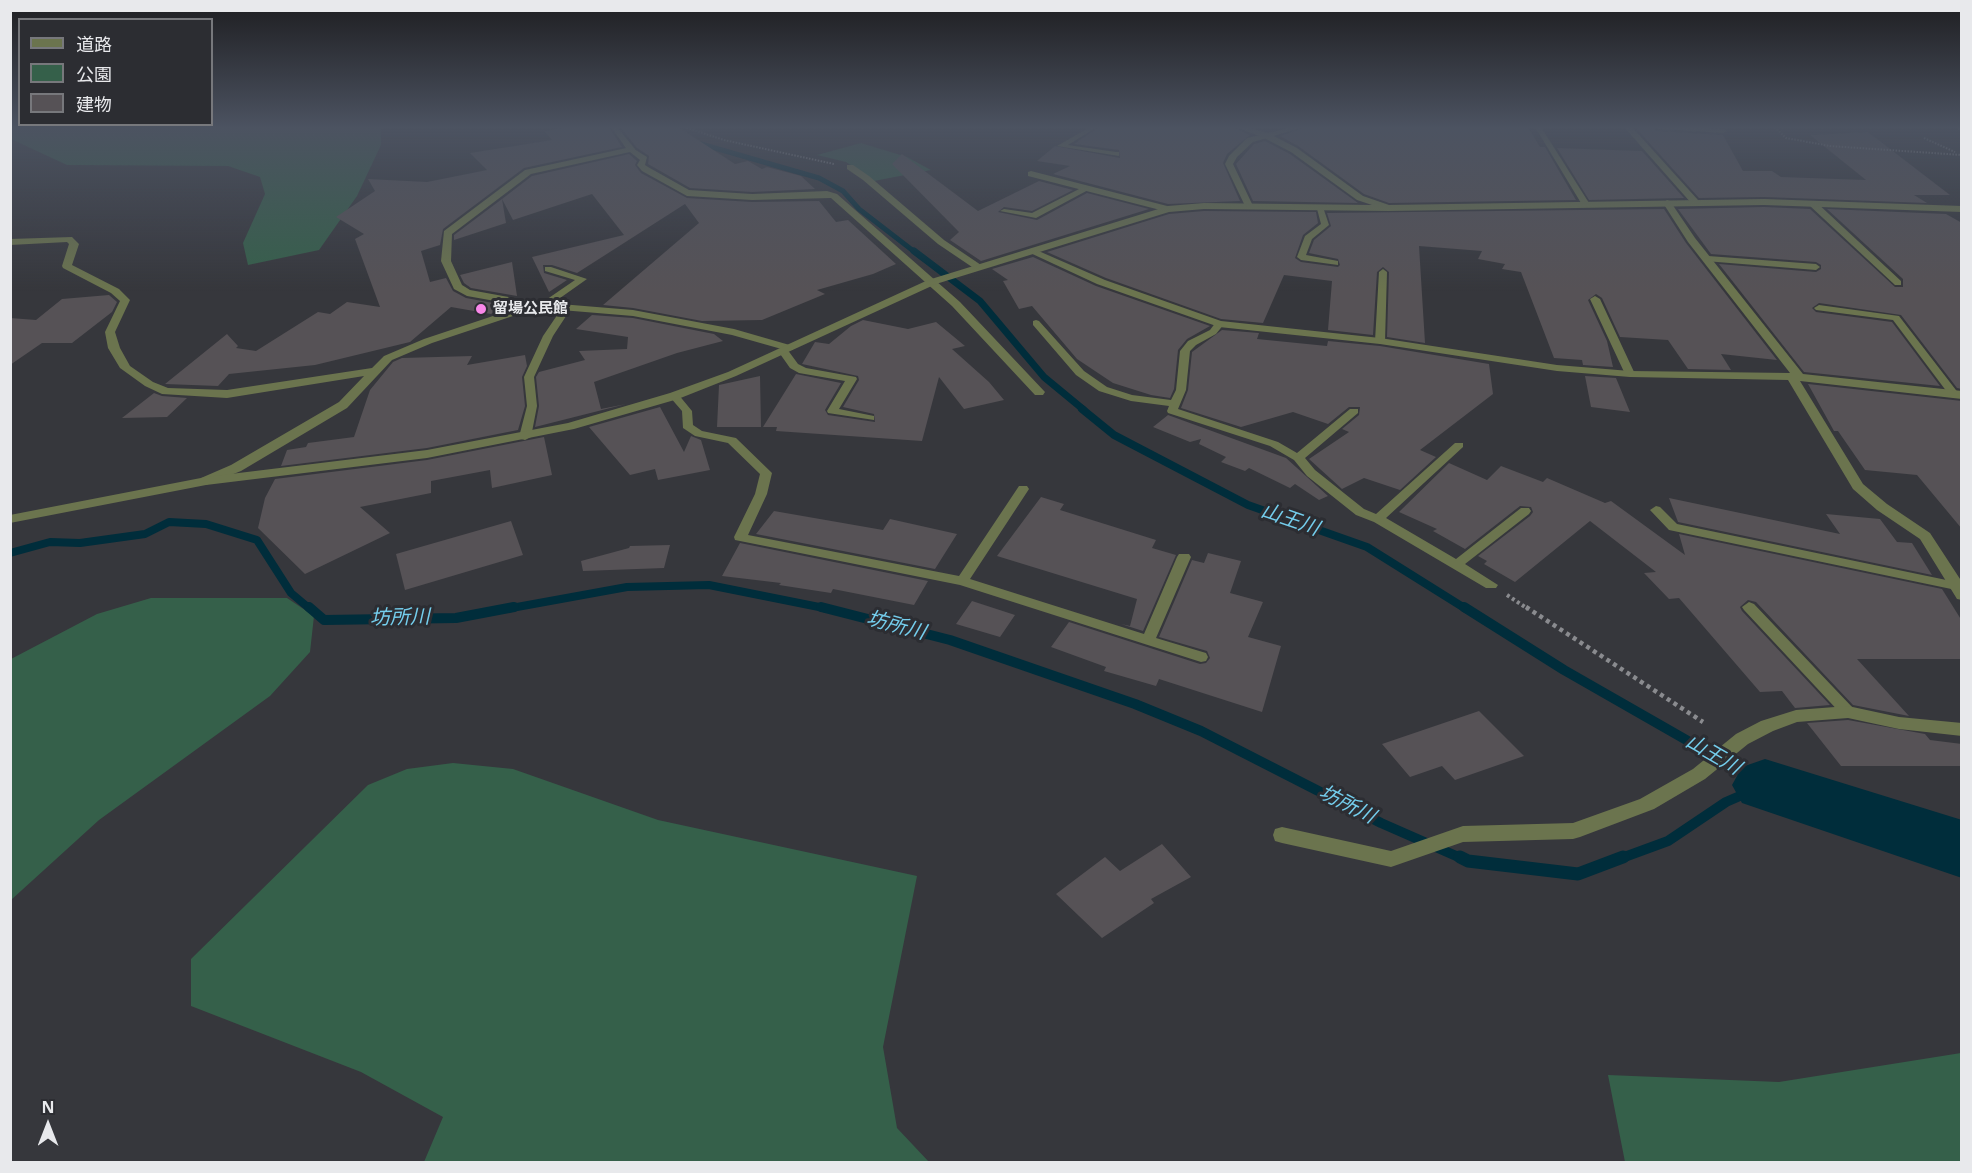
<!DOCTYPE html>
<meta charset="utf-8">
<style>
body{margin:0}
#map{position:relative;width:1972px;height:1173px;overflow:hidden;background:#36373c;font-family:"Noto Sans","Noto Sans JP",sans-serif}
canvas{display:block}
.frame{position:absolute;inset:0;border:12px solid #e8e9ec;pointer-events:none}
.legend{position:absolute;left:18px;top:18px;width:195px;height:108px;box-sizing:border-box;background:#2c2d32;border:2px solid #77787c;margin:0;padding:8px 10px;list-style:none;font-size:18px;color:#e8e9ec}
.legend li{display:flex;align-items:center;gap:12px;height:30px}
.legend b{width:30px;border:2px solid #77787c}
.north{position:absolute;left:18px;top:1095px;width:60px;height:60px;-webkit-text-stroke:4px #2c2d32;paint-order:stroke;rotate:0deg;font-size:16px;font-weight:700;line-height:24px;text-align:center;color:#e8e9ec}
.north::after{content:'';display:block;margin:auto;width:21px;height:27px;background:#e8e9ec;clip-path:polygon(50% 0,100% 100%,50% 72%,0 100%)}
</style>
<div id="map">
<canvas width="1972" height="1173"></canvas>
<div class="frame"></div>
<ul class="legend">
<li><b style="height:8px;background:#6b744e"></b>道路</li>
<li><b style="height:16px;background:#35604a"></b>公園</li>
<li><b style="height:16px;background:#565256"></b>建物</li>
</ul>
<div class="north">N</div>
</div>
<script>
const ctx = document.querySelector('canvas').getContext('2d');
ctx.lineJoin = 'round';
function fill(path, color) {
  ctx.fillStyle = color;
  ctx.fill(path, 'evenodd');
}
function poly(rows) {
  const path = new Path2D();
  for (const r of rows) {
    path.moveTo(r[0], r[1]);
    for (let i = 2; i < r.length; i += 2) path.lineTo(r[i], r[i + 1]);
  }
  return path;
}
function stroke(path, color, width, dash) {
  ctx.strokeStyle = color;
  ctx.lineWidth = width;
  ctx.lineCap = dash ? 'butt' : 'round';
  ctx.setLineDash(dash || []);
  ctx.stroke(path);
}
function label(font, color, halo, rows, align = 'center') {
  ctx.font = font + ' "Noto Sans","Noto Sans JP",sans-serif';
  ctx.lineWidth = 6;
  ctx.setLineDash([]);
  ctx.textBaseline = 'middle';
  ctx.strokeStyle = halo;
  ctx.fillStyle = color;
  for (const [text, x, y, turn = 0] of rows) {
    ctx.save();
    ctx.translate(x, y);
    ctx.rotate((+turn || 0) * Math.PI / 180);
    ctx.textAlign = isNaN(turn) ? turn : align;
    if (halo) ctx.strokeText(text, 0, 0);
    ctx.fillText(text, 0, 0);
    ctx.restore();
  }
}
const green = poly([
 [11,127,381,127,381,145,357,196,319,250,248,265,243,243,265,194,260,177,228,166,67,165,11,139],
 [861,143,907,157,931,170,874,181,846,162,817,155],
 [151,598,287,598,314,616,310,652,270,696,99,820,11,900,11,659,97,614],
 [453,763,513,769,658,820,917,876,883,1047,897,1128,929,1162,424,1162,443,1117,361,1072,191,1006,191,959,368,785,407,769],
 [1961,1053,1961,1162,1625,1162,1608,1075,1779,1082]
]);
const streamFar4 = poly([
 [701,144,819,178,843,191,859,209,916,253]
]);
const streamFar3 = poly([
 [914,251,980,301,1044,377,1084,410]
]);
const streamFar2 = poly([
 [1082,409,1114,435,1248,505,1367,547,1466,609],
 [10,553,50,542,80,543,145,534,169,522,206,524,257,540,291,593,310,609],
 [506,609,627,587,709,585,829,609]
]);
const streamFar1 = poly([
 [309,607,324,620,456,618,514,607],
 [821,607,950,640,1135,704,1201,731,1381,823,1463,859],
 [1464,607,1564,670,1765,785],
 [1619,859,1668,841,1726,802,1765,785]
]);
const stream = poly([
 [1460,857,1468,861,1578,874,1623,857]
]);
const river = poly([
 [1765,759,1962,820,1962,878,1742,803,1732,785,1742,767,1765,759]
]);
const building = poly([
 [568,127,609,127,622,147,524,168,443,229,440,245,421,251,430,282,446,278,453,291,466,298,504,305,491,314,451,307,410,342,315,365,229,374,218,386,165,384,227,334,238,346,236,348,256,351,318,312,330,314,347,302,380,307,355,239,364,234,336,217,375,191,368,179,427,182,487,170,470,153,552,140,544,131],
 [620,127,678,127,735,164,748,161,762,169,767,167,801,176,815,189,752,192,690,188,648,164,649,156,637,148],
 [1099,127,1233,127,1250,135,1227,154,1223,163,1240,201,1168,204,1053,174,1070,166,1037,161,1055,146,1120,158,1119,150,1074,144],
 [1306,127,1528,127,1540,147,1545,147,1576,200,1389,203,1364,194,1298,146,1280,136],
 [1635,127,1652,127,1657,131,1723,135,1743,171,1772,171,1781,177,1866,180,1810,135,1868,132,1950,195,1914,195,1927,203,1764,197,1699,198],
 [1265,141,1290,154,1358,203,1253,201,1236,164,1254,144],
 [1557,148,1642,151,1684,198,1589,200],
 [629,154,637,161,635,165,641,173,687,198,752,202,819,201,836,222,848,220,896,264,873,274,817,290,825,294,762,320,702,321,633,308,603,305,699,223,685,204,577,273,552,265,543,265,544,273,567,280,549,292,532,257,624,235,592,194,513,220,502,199,532,176],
 [902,154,978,211,1039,181,1073,190,1032,211,1004,207,998,212,1037,220,1087,193,1149,209,981,261,950,240,959,232,892,164],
 [502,199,506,223,454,240,454,235],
 [1764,207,1810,209,1895,287,1903,287,1903,279,1827,209,1946,214,1962,223,1962,389,1957,388,1901,315,1819,303,1812,308,1816,312,1892,322,1940,386,1804,372,1719,264,1816,272,1821,269,1821,265,1816,262,1711,254,1678,209],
 [1664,209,1686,243,1777,360,1721,354,1731,370,1688,369,1668,340,1620,337,1602,298,1596,294,1588,300,1607,341,1613,367,1583,365,1582,360,1554,358,1521,272,1502,269,1505,264,1478,259,1482,251,1419,246,1425,343,1387,337,1389,272,1383,267,1377,272,1373,335,1328,330,1332,281,1284,275,1263,323,1221,319,1106,278,1047,252,1169,214,1204,211,1316,212,1318,223,1303,235,1295,258,1301,262,1338,267,1340,265,1338,259,1309,253,1314,240,1331,226,1327,213],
 [1033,257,1096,286,1210,326,1187,339,1178,350,1174,389,1170,398,1151,395,1113,383,1077,359,1032,306,1019,309,1003,281,1008,280,992,269],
 [512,262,517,296,471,288,464,283,460,275],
 [109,295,117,302,112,312,72,343,42,343,10,365,10,318,36,320,62,299],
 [592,315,633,318,714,334,723,341,677,353,594,382,601,409,626,404,535,427,539,406,536,377,539,372,585,360,579,351,627,349,628,337,576,329],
 [863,320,908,329,936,322,965,346,952,349,989,382,1004,400,964,409,939,377,922,441,776,431,777,427,763,427,796,374,841,383,825,410,828,415,875,422,874,414,843,407,859,380,858,376,802,364,815,342,829,344,851,326],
 [1222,330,1259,333,1257,339,1327,346,1328,341,1380,346,1489,364,1493,394,1420,450,1436,457,1400,490,1364,478,1342,489,1309,459,1349,432,1342,429,1359,415,1360,407,1349,407,1328,424,1293,412,1241,427,1181,408,1188,390,1192,352],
 [525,355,527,366,522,377,525,406,518,430,427,448,281,466,287,450,306,447,308,443,354,437,370,390,393,362,402,358,472,356,467,365],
 [760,376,761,427,717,427,719,385],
 [1585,376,1616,378,1630,412,1591,407],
 [1808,384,1962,401,1962,529,1917,475,1865,470,1838,431,1834,431],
 [154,393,162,396,187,398,167,417,122,418],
 [660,407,684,452,691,436,701,440,710,470,658,480,655,469,630,475,589,427],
 [1168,415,1286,458,1328,496,1319,500,1295,484,1290,488,1249,468,1245,471,1221,462,1226,457,1199,444,1201,439,1190,442,1153,427],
 [544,437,552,475,492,488,490,470,431,481,431,493,360,507,390,533,305,574,258,528,265,498,275,479,427,460],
 [1449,463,1487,480,1501,466,1543,482,1547,478,1605,503,1611,501,1685,555,1679,534,1942,589,1962,621,1962,659,1857,659,1909,716,1853,705,1756,602,1748,600,1740,607,1742,611,1830,705,1795,708,1782,691,1760,692,1679,598,1669,599,1644,573,1656,572,1590,521,1515,582,1484,564,1487,561,1478,556,1530,516,1533,512,1531,507,1520,506,1465,549,1433,531,1437,529,1399,512],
 [1041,497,1064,504,1060,510,1156,540,1152,548,1176,555,1143,631,1121,624,1130,626,1137,599,997,556],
 [1669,498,1840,534,1826,514,1880,519,1897,542,1912,543,1932,575,1678,522],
 [774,511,883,530,890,519,957,534,935,569,756,534],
 [511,521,523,555,405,590,396,554],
 [740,543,928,581,914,605,833,589,831,593,779,585,781,583,722,576],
 [670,545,664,568,583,571,581,561,629,548,630,546],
 [1208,553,1241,561,1230,593,1263,602,1248,637,1281,646,1262,712,1159,679,1156,686,1104,671,1106,667,1051,647,1069,622,1200,664,1206,663,1210,658,1207,651,1159,637,1192,560,1204,563],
 [972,601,1015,615,1000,637,956,624],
 [1479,711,1524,756,1455,780,1442,766,1410,777,1382,744],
 [1848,720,1925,734,1930,740,1962,744,1962,766,1841,766,1807,723],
 [1162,844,1191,877,1151,899,1154,903,1102,938,1056,894,1105,857,1120,871]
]);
const pathFar2 = poly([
 [684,127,724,140,834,164],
 [1775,127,1786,138,1830,146,1962,155],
 [1924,138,1955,152]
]);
const pathFar1 = poly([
 [1507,595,1528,609]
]);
const path = poly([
 [1526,607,1703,722]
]);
const service = poly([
 [611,127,617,127,635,149,634,151,628,151,611,127],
 [1090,127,1097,127,1068,145,1116,152,1119,152,1119,156,1057,146,1090,127],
 [1535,127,1541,127,1589,203,1588,205,1581,203,1535,127],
 [1654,127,1687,127,1724,129,1727,131,1724,133,1657,129,1654,127],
 [847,165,853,165,869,176,944,240,981,265,981,269,975,269,938,244,863,180,847,169,847,165],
 [1083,187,1090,189,1036,218,1000,211,1004,209,1032,213,1083,187],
 [1809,201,1815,201,1901,281,1901,285,1895,285,1809,205,1809,201],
 [1316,205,1323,207,1329,225,1312,239,1306,255,1338,261,1338,265,1301,260,1297,257,1305,236,1321,224,1316,205],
 [1708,256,1816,264,1820,267,1816,270,1705,261,1705,257,1708,256],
 [545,267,551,267,587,279,546,308,540,308,540,304,575,280,545,271,545,267],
 [1383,269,1387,272,1385,341,1380,344,1375,341,1379,272,1383,269],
 [1595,296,1600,299,1635,374,1634,376,1630,377,1625,374,1590,299,1595,296],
 [564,305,572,307,553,336,534,377,537,406,531,437,525,440,521,439,519,437,527,406,524,377,543,336,564,305],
 [1819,305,1899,316,1959,394,1954,397,1950,396,1893,320,1816,310,1814,308,1819,305],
 [1036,320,1039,321,1084,371,1107,387,1132,395,1171,400,1176,390,1180,351,1188,341,1210,330,1216,322,1222,322,1224,324,1216,334,1196,345,1190,351,1186,390,1178,409,1278,442,1297,453,1350,409,1358,409,1358,413,1305,458,1315,470,1364,509,1376,514,1455,443,1463,443,1463,447,1386,518,1456,559,1521,508,1529,508,1531,511,1529,514,1465,564,1498,585,1496,588,1486,588,1374,522,1356,515,1307,476,1294,460,1270,446,1168,413,1167,411,1169,406,1131,401,1099,391,1076,375,1033,325,1033,321,1036,320],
 [783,348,787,349,798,364,806,368,856,377,857,379,839,409,874,416,874,420,828,413,827,411,845,381,799,373,790,368,778,351,783,348],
 [674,393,678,394,692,411,693,425,702,431,736,438,772,473,767,494,748,535,959,576,1019,486,1027,486,1029,489,970,579,1144,634,1177,557,1179,554,1189,554,1191,557,1156,638,1206,653,1208,657,1206,661,1201,662,960,585,735,540,734,537,755,494,760,474,728,443,695,436,683,428,682,411,669,396,674,393],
 [1656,506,1660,507,1677,524,1956,582,1961,583,1962,588,1956,590,1669,530,1650,510,1656,506],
 [1749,602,1754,604,1853,708,1856,712,1853,716,1843,716,1744,610,1742,607,1749,602]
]);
const minor = poly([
 [1292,127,1304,127,1253,142,1237,157,1233,164,1253,206,1246,208,1225,164,1229,156,1247,138,1292,127],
 [1624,127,1632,127,1698,200,1698,204,1692,204,1624,127],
 [1958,127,1962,127,1962,130,1958,130,1958,127],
 [631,147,647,157,645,165,648,167,689,190,752,194,827,191,837,194,960,302,1045,392,1043,395,1035,395,952,306,831,198,752,200,687,196,642,171,637,165,640,160,630,152,531,174,452,234,451,261,462,285,470,290,536,302,633,310,734,329,793,346,793,350,785,350,732,335,633,316,537,308,432,343,392,360,347,408,241,471,206,485,201,484,199,481,201,478,231,465,339,402,364,376,227,398,162,394,145,386,120,368,108,348,105,332,120,301,111,293,63,268,62,266,69,244,67,242,10,245,10,239,72,237,79,244,72,265,119,289,130,300,115,332,120,348,130,366,153,382,168,388,227,390,372,368,384,356,424,339,523,306,467,296,454,289,441,261,444,231,525,170,631,147],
 [1031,171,1171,207,1172,209,1168,212,1028,176,1028,172,1031,171],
 [1667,200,1670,201,1695,238,1803,374,1962,391,1962,399,1800,381,1863,484,1887,504,1930,533,1962,582,1962,600,1957,599,1920,539,1877,510,1853,489,1788,380,1630,377,1557,371,1380,344,1219,327,1097,284,1026,251,1034,249,1105,280,1221,321,1380,338,1557,365,1630,371,1790,373,1688,242,1663,203,1667,200],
 [1848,706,1899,717,1962,723,1962,736,1899,729,1848,718,1797,722,1773,731,1748,744,1705,779,1654,809,1580,837,1573,839,1463,842,1391,867,1282,843,1275,841,1273,835,1275,829,1282,827,1391,851,1463,826,1573,823,1640,799,1693,769,1736,734,1761,721,1796,710,1848,706]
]);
const tertiary = poly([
 [1235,127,1246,127,1268,133,1297,148,1363,196,1389,205,1764,199,1962,206,1962,212,1764,205,1388,211,1204,209,1169,212,936,284,736,376,678,399,574,429,427,458,206,485,10,523,10,515,206,477,427,450,568,423,670,393,728,372,928,280,1168,206,1204,203,1372,205,1357,200,1291,152,1262,137,1235,127]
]);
const markers = [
 [481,309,6,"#f987e9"]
];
const farPoinames = [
 ["留場公民館",493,309]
];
const waterNames = [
 ["山王川",1290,520,19],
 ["坊所川",400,618,-1],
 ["坊所川",896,626,15],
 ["山王川",1713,755,30],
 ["坊所川",1347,805,27]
];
fill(green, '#35604a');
stroke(streamFar4, '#002d3b', 5);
stroke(streamFar3, '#002d3b', 7);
stroke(streamFar2, '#002d3b', 8);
stroke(streamFar1, '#002d3b', 10);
stroke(stream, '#002d3b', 13);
fill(river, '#002d3b');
fill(building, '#565256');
stroke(pathFar2, '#8a8b8f', 2, [1.5, 1.5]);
stroke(pathFar1, '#8a8b8f', 4, [3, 3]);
stroke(path, '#8a8b8f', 4.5, [4, 4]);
fill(service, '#6b744e');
fill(minor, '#6b744e');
fill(tertiary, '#6b744e');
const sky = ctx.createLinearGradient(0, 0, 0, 291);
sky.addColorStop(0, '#1e1e21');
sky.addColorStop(0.44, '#4c5361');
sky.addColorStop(1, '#4c536100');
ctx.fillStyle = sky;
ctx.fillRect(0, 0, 1972, 291);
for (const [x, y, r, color] of markers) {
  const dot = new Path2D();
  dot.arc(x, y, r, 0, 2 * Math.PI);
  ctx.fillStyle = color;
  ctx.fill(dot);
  stroke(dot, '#2c2d32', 2);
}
label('bold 15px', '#e8e9ec', '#2c2d32', farPoinames, 'left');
label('italic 20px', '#74ceed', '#2c2d32', waterNames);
</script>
